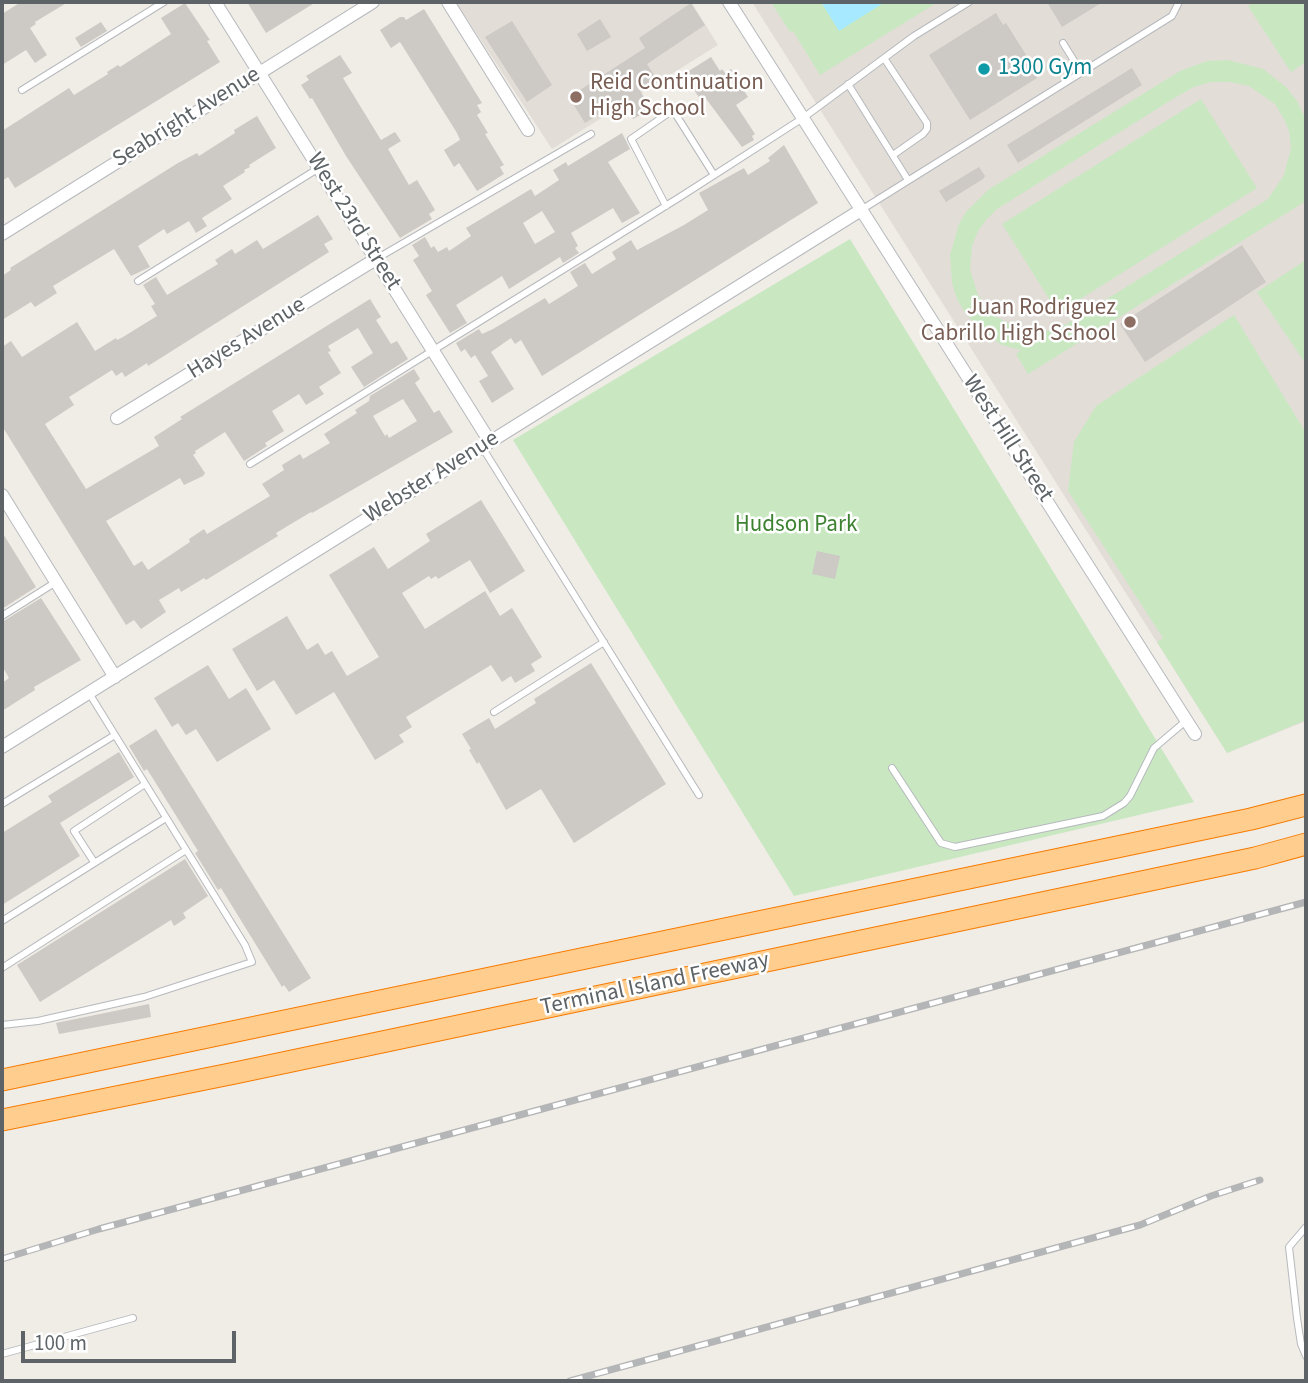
<!DOCTYPE html>
<style>
body{margin:0}
#map{position:relative;width:1308px;height:1383px;overflow:hidden;background:#f0ece6;font-family:"Source Sans 3",sans-serif}
canvas{display:block}
.frame{position:absolute;inset:0;border:4px solid #5d6366;pointer-events:none}
.scale{position:absolute;left:21px;top:1331px;width:215px;height:32px;box-sizing:border-box;border:4px solid #5d6366;border-top:0;padding-left:9px;font-size:21px;line-height:24px;white-space:nowrap;color:#5d6366;-webkit-text-stroke:5px #fff;paint-order:stroke}
</style>
<div id="map">
<canvas width="1308" height="1383"></canvas>
<div class="frame"></div>
<div class="scale">100 m</div>
</div>
<script>
const ctx = document.querySelector('canvas').getContext('2d');
ctx.lineJoin = 'round';
function fill(path, color) {
  ctx.fillStyle = color;
  ctx.fill(path, 'evenodd');
}
function poly(rows) {
  const path = new Path2D();
  for (const r of rows) {
    path.moveTo(r[0], r[1]);
    for (let i = 2; i < r.length; i += 2) path.lineTo(r[i], r[i + 1]);
  }
  return path;
}
function stroke(path, color, width, dash) {
  ctx.strokeStyle = color;
  ctx.lineWidth = width;
  ctx.lineCap = dash ? 'butt' : 'round';
  ctx.setLineDash(dash || []);
  ctx.stroke(path);
}
function label(font, color, halo, rows, align = 'center') {
  ctx.font = font + ' "Source Sans 3",sans-serif';
  ctx.lineWidth = 5;
  ctx.setLineDash([]);
  ctx.textBaseline = 'middle';
  ctx.strokeStyle = halo;
  ctx.fillStyle = color;
  for (const [text, x, y, turn = 0] of rows) {
    ctx.save();
    ctx.translate(x, y);
    ctx.rotate((+turn || 0) * Math.PI / 180);
    ctx.textAlign = isNaN(turn) ? turn : align;
    if (halo) ctx.strokeText(text, 0, 0);
    ctx.fillText(text, 0, 0);
    ctx.restore();
  }
}
const education = poly([
 [456,2,691,2,718,45,552,149],
 [752,2,1306,2,1306,721,1227,753]
]);
const green = poly([
 [771,2,938,2,820,75,793,31,790,32],
 [1255,2,1306,2,1306,62,1291,72,1248,6],
 [1228,60,1263,69,1286,87,1297,101,1306,120,1306,201,1028,374,1016,354,1021,350,1002,345,981,331,964,311,957,299,952,283,950,255,959,224,966,212,988,190,1180,71,1207,61],
 [1211,82,1230,82,1249,86,1275,104,1284,119,1289,131,1291,148,1284,175,1268,199,1060,328,1047,331,1021,330,995,316,978,295,970,270,972,246,978,231,986,220,997,209,1176,97,1194,87],
 [1201,99,1257,188,1058,313,1002,224],
 [850,239,1194,802,794,896,513,440],
 [1306,260,1306,364,1257,292],
 [1234,315,1306,433,1306,720,1227,753,1157,642,1163,638,1068,491,1074,442,1096,406]
]);
const water = poly([
 [821,2,885,2,839,31]
]);
const building = poly([
 [21,2,68,2,35,22,36,24,30,28,47,55,35,63,26,50,2,65,2,14],
 [247,2,316,2,266,33],
 [1047,2,1103,2,1062,27],
 [185,3,210,40,207,41,220,62,15,188,8,177,2,181,2,131,69,88,74,95,108,74,107,72,118,65,120,67,171,34,161,18],
 [691,3,705,25,647,64,656,78,639,89,651,109,633,119,622,100,585,123,569,97,645,48,639,38],
 [424,9,482,103,477,105,481,112,477,115,488,133,485,134,504,165,500,167,504,174,477,191,459,163,454,167,444,150,460,140,457,133,400,42,391,48,380,30,400,17,404,17,406,20],
 [996,13,1003,25,1006,23,1028,58,1026,60,1037,78,970,120,929,55],
 [600,19,611,37,587,51,577,34],
 [512,21,552,85,527,102,485,37],
 [101,22,107,31,81,47,75,38],
 [340,55,352,73,343,78,381,140,395,132,401,141,388,149,409,185,417,180,435,210,429,214,432,219,400,238,346,156,312,98,310,99,301,85,309,80,306,76],
 [711,57,720,71,722,69,725,73,731,69,748,97,736,105,755,134,752,136,754,140,742,147,704,96,700,99,684,74],
 [1132,68,1142,85,1018,163,1007,145],
 [257,116,276,148,249,165,250,167,244,170,245,172,223,186,232,199,202,218,207,226,196,233,189,221,167,234,164,229,138,246,150,267,131,276,114,249,53,286,57,293,35,307,31,302,2,320,2,276,11,270,10,268,178,163,197,153,199,156,235,133,234,130],
 [622,133,630,149,608,162,640,213,622,223,613,208,571,233,578,246,575,248,579,253,563,263,560,257,509,289,502,276,456,305,467,323,450,333,426,295,432,291,413,260,419,256,412,245,425,237,431,248,434,246,438,252,447,247,449,251,471,236,466,228,531,189,535,196,559,180,553,170,566,162,568,166],
 [542,211,555,232,535,244,523,223],
 [784,145,818,203,542,376,521,340,515,344,511,338,491,352,514,389,492,403,479,381,488,376,475,355,471,358,465,349,461,352,456,343,479,329,482,334,493,329,545,298,549,304,578,286,570,272,585,263,592,274,616,259,612,252,631,240,637,250,684,225,708,210,699,193,744,168,748,175,770,161,768,158],
 [979,167,985,176,983,179,946,202,939,191],
 [318,215,333,239,324,244,329,252,148,366,147,363,125,377,122,372,116,376,112,370,69,397,74,405,45,424,86,489,159,446,154,437,182,419,180,417,370,299,381,317,376,320,391,344,397,341,408,359,364,387,351,367,373,353,358,328,328,346,331,351,328,352,341,373,319,387,324,394,306,405,299,394,272,411,284,431,265,443,267,446,244,461,225,432,195,451,196,453,193,455,205,473,203,476,184,485,180,478,106,521,134,566,142,561,148,570,190,542,189,539,204,529,207,534,270,496,262,484,284,470,282,465,300,454,303,459,330,443,324,434,357,413,355,410,369,401,370,396,414,369,420,379,415,383,434,413,439,410,453,432,312,513,311,512,276,533,278,536,206,580,204,578,181,592,179,588,159,600,166,612,141,629,134,620,126,625,2,426,2,347,11,341,22,357,77,322,95,351,116,338,117,340,123,337,157,316,151,306,155,304,143,285,156,277,167,295,218,264,215,260,232,249,235,254,257,240,263,249],
 [403,399,417,421,389,438,387,434,385,436,373,416],
 [1242,245,1266,282,1145,362,1120,324],
 [481,500,525,571,490,593,470,560,438,579,436,576,431,579,429,576,402,593,425,629,485,591,500,616,512,608,542,657,531,664,535,671,515,683,511,676,502,682,491,665,406,717,412,727,399,735,404,742,375,760,334,692,296,715,274,680,257,691,232,649,287,616,307,650,318,643,325,655,332,651,347,676,379,657,329,575,374,547,388,569,430,541,426,534],
 [2,532,36,587,2,609],
 [817,551,840,556,835,579,812,574],
 [41,598,81,660,34,687,35,690,2,711,2,683,9,678,2,666,2,622],
 [591,663,666,784,574,843,541,789,506,810,479,762,477,764,469,750,471,749,462,734,489,718,495,729,536,703,534,699],
 [208,665,229,699,246,688,271,729,217,762,196,729,186,735,178,723,172,727,154,698],
 [156,729,311,978,289,992,284,985,282,987,221,888,218,890,195,853,198,851,147,769,144,771,129,746],
 [119,752,134,777,60,823,80,856,2,905,2,833,52,802,48,796],
 [185,859,208,896,183,913,186,918,174,926,171,920,40,1002,17,965],
 [149,1004,151,1017,59,1034,56,1023]
]);
const service = poly([
 [1063,43,1081,72],
 [884,58,927,123,927,129,923,134,893,155],
 [848,84,908,180],
 [22,90,164,2],
 [666,206,631,139,673,110,714,175],
 [861,210,1172,16,1179,2],
 [376,259,591,134],
 [138,281,319,168],
 [482,447,699,795],
 [250,464,680,197,803,118,914,36,969,2],
 [2,616,56,582],
 [494,712,604,642],
 [892,768,941,843,955,847,1103,816,1124,803,1130,796,1154,748,1187,720],
 [2,804,115,735],
 [94,862,74,831,145,784],
 [2,921,166,818],
 [2,968,186,850],
 [2,1025,38,1021,144,997,252,962,245,945,89,693],
 [1306,1227,1289,1247,1297,1318,1301,1344,1306,1356],
 [2,1354,133,1318]
]);
const minor = poly([
 [215,2,490,442],
 [448,2,528,130],
 [729,2,1195,734],
 [2,234,373,2],
 [117,418,376,259],
 [2,495,115,677],
 [2,747,861,210]
]);
const motorway = poly([
 [2,1080,1251,819,1306,805],
 [2,1120,235,1073,1255,858,1306,844]
]);
const rail = poly([
 [2,1259,99,1229,1306,902],
 [570,1381,1140,1225,1211,1196,1260,1180]
]);
const markers = [
 [984,69,7,"#0f9aa8"],
 [576,97,7,"#8d6e63"],
 [1130,322,7,"#8d6e63"]
];
const cultureNames = [
 ["1300 Gym",998,69]
];
const educationNames = [
 ["Reid Continuation",590,84],
 ["High School",590,110],
 ["Juan Rodriguez",1116,309,"right"],
 ["Cabrillo High School",1116,335,"right"]
];
const streetNames = [
 ["Seabright Avenue",187,118,-32],
 ["West 23rd Street",353,222,58],
 ["Hayes Avenue",247,339,-32],
 ["West Hill Street",1007,439,57],
 ["Webster Avenue",432,478,-32],
 ["Terminal Island Freeway",655,985,-12]
];
const parkNames = [
 ["Hudson Park",796,526]
];
fill(education, '#e2ddd7');
fill(green, '#c9e8c2');
fill(water, '#a7e9ff');
fill(building, '#cdc9c5');
stroke(service, '#b6b9bd', 8);
stroke(minor, '#b6b9bd', 14);
stroke(motorway, '#f67b00', 23);
stroke(service, '#fff', 6);
stroke(minor, '#fff', 12);
stroke(motorway, '#ffcd8e', 21);
stroke(rail, '#b4b5b6', 7);
stroke(rail, '#fff', 4.5, [13]);
for (const [x, y, r, color] of markers) {
  const dot = new Path2D();
  dot.arc(x, y, r, 0, 2 * Math.PI);
  ctx.fillStyle = color;
  ctx.fill(dot);
  stroke(dot, '#fff', 2.5);
}
label('23px', '#0d838f', '#fff', cultureNames, 'left');
label('23px', '#785e54', '#fff', educationNames, 'left');
label('23px', '#5d6366', '#fff', streetNames);
label('23px', '#3c8231', '#fff', parkNames);
</script>
